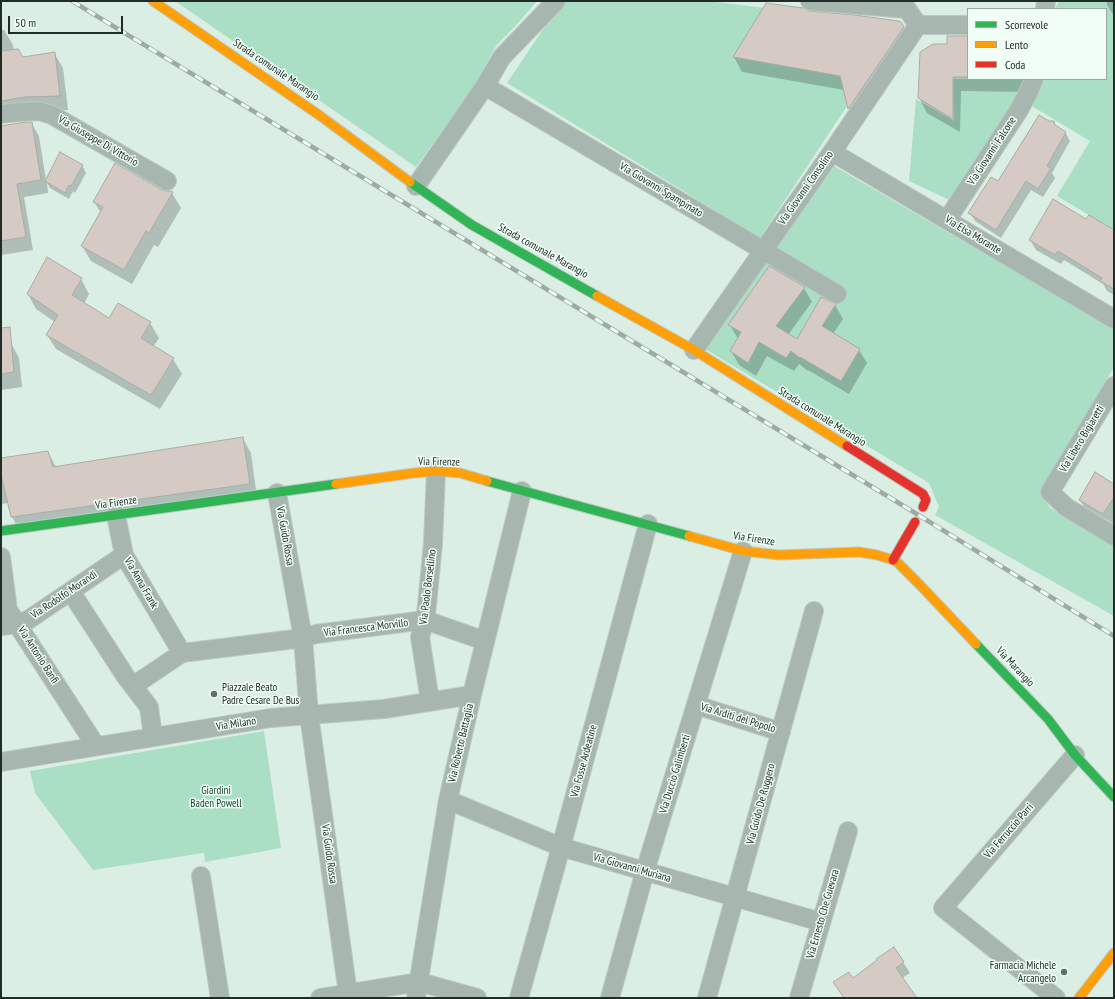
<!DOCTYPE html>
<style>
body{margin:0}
#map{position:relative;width:1115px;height:999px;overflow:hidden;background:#dbeee4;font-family:"PT Sans Narrow",sans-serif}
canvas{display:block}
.frame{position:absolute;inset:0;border:2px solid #202d26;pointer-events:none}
.legend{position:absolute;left:967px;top:8px;width:140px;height:72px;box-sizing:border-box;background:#f0fef6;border:1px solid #9daaa3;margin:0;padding:5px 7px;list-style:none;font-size:12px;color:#202d26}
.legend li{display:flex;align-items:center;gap:8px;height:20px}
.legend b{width:20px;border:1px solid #9daaa3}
.scale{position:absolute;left:8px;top:16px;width:115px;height:18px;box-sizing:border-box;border:2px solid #202d26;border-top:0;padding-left:5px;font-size:12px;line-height:14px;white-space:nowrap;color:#202d26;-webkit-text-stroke:3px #f0fef6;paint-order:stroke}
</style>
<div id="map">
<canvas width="1115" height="999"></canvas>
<div class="frame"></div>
<ul class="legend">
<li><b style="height:5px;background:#30b455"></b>Scorrevole</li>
<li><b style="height:5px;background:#ff9f0a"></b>Lento</li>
<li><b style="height:5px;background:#e5322d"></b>Coda</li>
</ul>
<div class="scale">50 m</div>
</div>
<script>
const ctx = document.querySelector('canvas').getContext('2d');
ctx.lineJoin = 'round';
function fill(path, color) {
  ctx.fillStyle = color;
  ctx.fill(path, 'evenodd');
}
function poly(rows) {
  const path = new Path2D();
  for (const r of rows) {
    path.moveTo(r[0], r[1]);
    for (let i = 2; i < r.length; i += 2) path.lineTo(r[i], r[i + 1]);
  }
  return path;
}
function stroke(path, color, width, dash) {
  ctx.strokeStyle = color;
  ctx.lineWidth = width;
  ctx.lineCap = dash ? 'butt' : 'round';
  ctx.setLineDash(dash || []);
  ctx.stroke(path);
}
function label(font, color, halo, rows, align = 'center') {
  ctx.font = font + ' "PT Sans Narrow",sans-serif';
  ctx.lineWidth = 3;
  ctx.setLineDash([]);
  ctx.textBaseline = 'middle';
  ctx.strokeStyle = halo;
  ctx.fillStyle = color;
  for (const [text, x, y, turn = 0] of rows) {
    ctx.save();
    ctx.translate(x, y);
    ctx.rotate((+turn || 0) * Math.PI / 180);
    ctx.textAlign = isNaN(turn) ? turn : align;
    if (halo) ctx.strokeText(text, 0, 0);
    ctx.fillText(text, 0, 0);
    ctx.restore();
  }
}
const green = poly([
 [175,1,537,1,519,22,496,46,475,85,416,167],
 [562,1,707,1,901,24,760,238,507,83],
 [1059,1,1114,1,1114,230,1057,196,1090,141,1030,105,1045,79,1106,79,1106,9,1055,9],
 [953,79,1023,79,1024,84,966,176,949,200,909,181,916,99,954,121],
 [834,166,1114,329,1114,367,1041,492,1050,508,1114,545,1114,616,935,515,939,507,929,483,705,349],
 [264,731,281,848,205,862,204,853,93,870,35,793,30,771]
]);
const shadow = poly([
 [1107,1,1114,1,1114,16,1107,5],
 [766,4,809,12,901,23,911,42,857,123,849,109,844,90,742,72,734,57],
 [1,30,4,30,13,45,14,51,22,58,54,53,63,68,68,110,34,112,1,117],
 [968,36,968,79,1040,79,1031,92,961,91,960,132,927,113,919,98,948,45],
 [1049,122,1053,122,1056,127,1065,132,1070,141,1052,173,1055,178,1043,197,1031,190,1001,238,975,221,970,213,998,183],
 [31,123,39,136,46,180,82,165,86,173,75,193,73,191,69,199,50,188,47,183,48,193,24,197,33,250,1,255,1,127],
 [161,191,172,193,181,208,158,247,154,245,132,284,91,261,82,246,101,213,94,202],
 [1087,220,1114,231,1114,295,1107,291,1103,284,1064,260,1061,264,1036,250,1030,240],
 [769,267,804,288,812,302,788,335,797,340,835,305,843,319,833,334,859,350,867,363,849,394,808,370,808,371,799,364,794,371,767,356,756,376,739,365,731,351,738,339,730,325],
 [81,279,89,294,84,304,110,319,118,304,150,323,159,338,153,347,173,359,182,374,160,409,56,349,47,335,55,322,36,309,28,294],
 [11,343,19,358,22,387,1,390,1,345],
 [243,439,251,453,257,498,20,531,12,517,9,503,1,504,1,459,48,452,56,467],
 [1114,485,1114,524,1084,507,1080,500],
 [894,948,910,973,902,978,916,998,844,998,852,979]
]);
const building = poly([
 [766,3,803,8,809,11,855,15,898,21,901,22,904,27,848,109,840,76,733,57,766,3],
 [947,36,968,36,968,77,953,77,953,119,918,98,920,52,933,44,947,44,947,36],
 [18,49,23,57,55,52,60,96,25,97,1,101,1,51,18,49],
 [1039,115,1049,121,1054,121,1055,125,1066,132,1047,166,1051,168,1038,189,1026,181,996,230,968,213,991,177,998,181,1039,115],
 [26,122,32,122,41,180,17,184,26,237,1,241,1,126,26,122],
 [60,152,83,165,71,186,69,185,65,193,45,181,60,152],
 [115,163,162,190,167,191,170,191,173,192,149,233,146,231,124,270,81,246,103,207,93,202,115,163],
 [1053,199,1086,219,1089,215,1114,230,1114,289,1100,281,1102,278,1058,251,1055,255,1029,240,1053,199],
 [47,257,82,278,72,295,109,318,118,303,151,322,141,338,174,358,151,395,46,335,58,315,27,294,47,257],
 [769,266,805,287,776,326,797,339,821,297,836,304,822,326,860,349,841,381,800,357,800,358,791,351,786,358,759,342,748,363,730,351,741,332,728,325,769,266],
 [10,327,14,372,1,374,1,328,10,327],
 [243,437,250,484,11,517,1,475,1,458,48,451,53,467,243,437],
 [1095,472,1114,484,1114,497,1103,514,1079,500,1095,472],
 [894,947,904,962,896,968,917,998,844,998,833,982,849,972,853,978,877,960,876,959,894,947]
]);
const street = poly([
 [810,1,907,9,918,25,968,25],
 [1045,9,1046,1],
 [485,86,837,294],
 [1,114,19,112,39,111,52,115,167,181],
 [832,152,1114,319],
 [416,186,485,86,502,57,556,1],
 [947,220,1019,110,1029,91,1034,79],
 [694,350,832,152,918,25],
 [1114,386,1050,492,1066,507,1114,536],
 [277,493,303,638,309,715,348,994],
 [116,515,124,555,182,653],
 [1,557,8,610,96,746],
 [71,592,126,677,149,707,153,737],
 [1,626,17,624,28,620,124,555],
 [133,686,182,653,303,638,316,634,425,620,485,641],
 [430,701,420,637,425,620,427,605,433,543,436,471],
 [696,705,781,732],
 [1,762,271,718,384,709,472,695],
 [448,800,561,847,821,922],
 [201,876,220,998],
 [320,998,419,982,477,998],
 [416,998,448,800,472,695,522,491],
 [519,998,561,847,648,524],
 [610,998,645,871,743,551],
 [707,998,814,611],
 [799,998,848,831],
 [1056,998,943,908,1075,755]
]);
const fast = poly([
 [410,182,472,225,597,296],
 [487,481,689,536],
 [1,531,336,484],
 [976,644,1048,719,1075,755,1114,797]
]);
const slow = poly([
 [153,1,319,115,410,182],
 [597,296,694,350,847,446],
 [336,484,414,473,436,471,460,473,487,481],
 [689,536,743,551,779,555,859,552,877,555,893,560,898,563,920,585,976,644],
 [1079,998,1114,953]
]);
const jam = poly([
 [847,446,923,494,926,500,923,507],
 [893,560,915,522]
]);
const rail = poly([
 [72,1,907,508,1114,636]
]);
const markers = [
 [214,694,4,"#617168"],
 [1064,972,4,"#617168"]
];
const streetNames = [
 ["Strada comunale Marangio",276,70,34],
 ["Via Giuseppe Di Vittorio",98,141,30],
 ["Via Giovanni Falcone",992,151,-57],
 ["Via Giovanni Consolino",806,188,-55],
 ["Via Giovanni Spampinato",661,190,31],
 ["Via Elsa Morante",973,235,31],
 ["Strada comunale Marangio",543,251,29],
 ["Strada comunale Marangio",822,417,32],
 ["Via Libero Bigiaretti",1082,439,-59],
 ["Via Firenze",439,462,1],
 ["Via Firenze",116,503,-8],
 ["Via Guido Rossa",285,536,80],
 ["Via Firenze",754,539,9],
 ["Via Anna Frank",141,583,60],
 ["Via Paolo Borsellino",428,587,-83],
 ["Via Rodolfo Morandi",64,595,-34],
 ["Via Francesca Morvillo",366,628,-7],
 ["Via Antonio Banfi",38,655,57],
 ["Via Marangio",1015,667,47],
 ["Via Arditi del Popolo",738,718,17],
 ["Via Milano",236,724,-9],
 ["Via Roberto Battaglia",461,743,-77],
 ["Via Fosse Ardeatine",584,761,-75],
 ["Via Duccio Galimberti",675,774,-73],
 ["Via Guido De Ruggero",761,804,-75],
 ["Via Ferruccio Parri",1009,831,-49],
 ["Via Guido Rossa",329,854,82],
 ["Via Giovanni Muriana",632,868,16],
 ["Via Ernesto Che Guevara",823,914,-74]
];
const poiNames = [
 ["Piazzale Beato",222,688],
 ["Padre Cesare De Bus",222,701],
 ["Farmacia Michele",1056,966,"right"],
 ["Arcangelo",1056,979,"right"]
];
const parkNames = [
 ["Giardini",216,791],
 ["Baden Powell",216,804]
];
fill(green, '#abdfc5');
fill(shadow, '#0003');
fill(building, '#d5cac4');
stroke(building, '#a9aba6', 1);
stroke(street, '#bbcac2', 20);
stroke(fast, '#bbcac2', 11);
stroke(slow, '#bbcac2', 11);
stroke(jam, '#bbcac2', 11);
stroke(street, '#a7b6ae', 18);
stroke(fast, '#30b455', 9);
stroke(slow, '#ff9f0a', 9);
stroke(jam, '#e5322d', 9);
stroke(rail, '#9daba3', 4.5);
stroke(rail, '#f0fef6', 3, [9]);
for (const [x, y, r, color] of markers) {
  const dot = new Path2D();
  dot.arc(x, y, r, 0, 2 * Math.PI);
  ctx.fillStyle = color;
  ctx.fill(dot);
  stroke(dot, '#f0fef6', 1.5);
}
label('11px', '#202d26', '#f0fef6', streetNames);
label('11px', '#202d26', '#f0fef6', poiNames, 'left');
label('11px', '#0f3d2a', '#f0fef6', parkNames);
</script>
